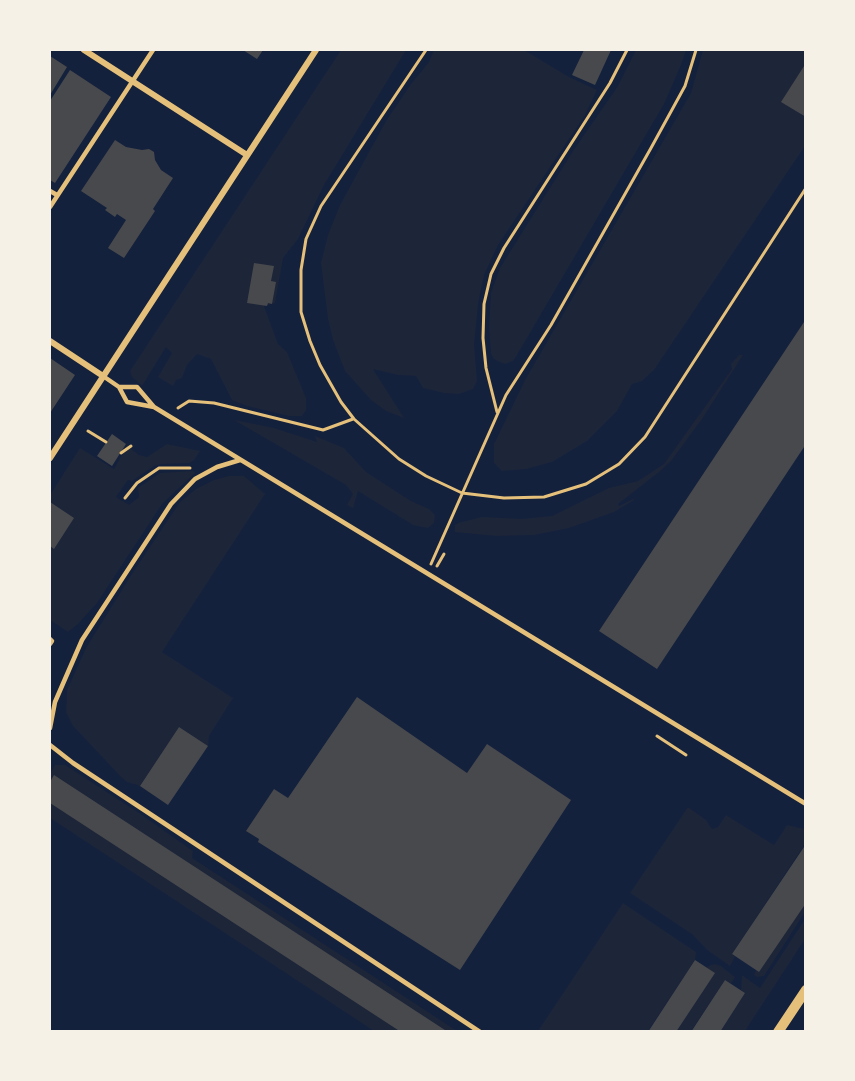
<!DOCTYPE html>
<style>
body{margin:0}
#map{position:relative;width:855px;height:1081px;overflow:hidden;background:#14213d;font-family:"Noto Serif",serif}
canvas{display:block}
.frame{position:absolute;inset:0;border:51px solid #f6f1e7;pointer-events:none}
</style>
<div id="map">
<canvas width="855" height="1081"></canvas>
<div class="frame"></div>
</div>
<script>
const ctx = document.querySelector('canvas').getContext('2d');
ctx.lineJoin = 'round';
function fill(path, color) {
  ctx.fillStyle = color;
  ctx.fill(path, 'evenodd');
}
function poly(rows) {
  const path = new Path2D();
  for (const r of rows) {
    path.moveTo(r[0], r[1]);
    for (let i = 2; i < r.length; i += 2) path.lineTo(r[i], r[i + 1]);
  }
  return path;
}
function stroke(path, color, width, dash) {
  ctx.strokeStyle = color;
  ctx.lineWidth = width;
  ctx.lineCap = dash ? 'butt' : 'round';
  ctx.setLineDash(dash || []);
  ctx.stroke(path);
}
const green = poly([
 [341,50,406,50,324,185,298,239,283,258,275,303,264,306,278,344,287,352,306,398,306,410,302,416,289,416,247,406,232,400,211,359,197,354,187,365,182,378,176,380,173,386,158,377,172,353,166,347,142,386,132,377,130,371],
 [434,50,524,50,569,77,597,90,585,115,498,245,484,275,478,304,474,344,477,381,473,389,459,394,444,393,423,388,416,376,398,375,373,369,404,418,386,411,371,400,345,371,333,340,328,319,321,263,328,235,340,205,386,121,411,84,429,62],
 [636,50,686,50,681,65,664,104,517,355,513,361,505,364,500,362,494,359,491,354,489,327,491,293,500,268,573,151,618,86],
 [703,50,805,50,805,146,654,370,642,381,632,384,617,411,587,441,552,462,526,469,502,471,494,463,494,444,525,380,691,93],
 [739,355,743,355,702,419,671,461,659,472,618,504,619,506,633,499,634,500,614,512,569,528,534,535,496,536,455,532,455,525,458,523,482,517,522,519,552,516,609,488,638,481,664,464,732,369,731,364],
 [234,420,274,428,317,442,315,436,344,448,366,472,411,501,429,509,435,515,434,523,428,528,413,525,358,491,353,508,347,505,353,494,346,485],
 [167,444,200,451,194,460,189,463,161,464,154,466,132,481,128,480,116,497,129,505,139,497,138,488,160,473,193,471,195,473,162,504,97,603,78,624,68,632,50,620,50,495,80,448,114,469,127,446,139,455,147,457],
 [229,476,244,476,265,494,162,652,233,698,209,736,208,746,179,727,140,786,127,782,121,777,73,726,66,712,67,690,86,648,130,577,180,502,196,489,214,480],
 [55,765,65,765,139,813,193,851,192,858,457,1031,374,1031,50,818,50,774],
 [688,807,706,820,712,829,718,827,726,815,774,845,787,825,805,829,805,844,732,954,735,957,730,966,707,950,693,935,630,893],
 [623,903,696,952,695,960,648,1031,538,1031],
 [805,903,805,912,764,976,757,977,754,975,756,970,759,972],
 [805,919,805,939,745,1031,720,1032,745,993,741,990,742,975,760,988],
 [714,964,721,966,735,977,731,984,725,980,691,1031,676,1032,714,973,706,967]
]);
const building = poly([
 [243,50,263,50,257,59],
 [584,50,611,50,595,85,572,75],
 [50,56,67,67,50,95],
 [806,63,806,117,781,102],
 [70,70,111,97,55,183,50,180,50,101],
 [115,140,126,147,142,150,149,149,154,152,155,160,161,170,173,178,153,209,155,211,124,258,108,248,126,220,117,214,115,217,105,210,107,208,81,191],
 [254,263,274,266,271,281,276,282,272,304,268,303,267,306,247,303],
 [806,319,806,444,657,669,599,631],
 [50,358,75,375,50,413],
 [112,434,126,444,112,466,97,456],
 [50,502,74,518,54,549,50,546],
 [357,697,467,773,487,744,571,800,460,970,258,842,259,839,246,831,274,789,288,798],
 [179,727,208,746,168,805,140,786],
 [54,775,448,1032,401,1032,50,803,50,782],
 [806,844,806,903,759,972,732,954],
 [695,960,715,973,676,1032,648,1032],
 [725,980,745,993,720,1032,691,1032]
]);
const path = poly([
 [426,50,321,206,306,239,301,270,301,312,310,341,320,365,341,402,354,419,399,459,426,476,462,493,504,498,544,497,586,484,619,464,645,437,806,188],
 [178,408,189,401,214,403,323,430,353,419],
 [497,412,486,368,483,338,484,304,491,274,504,248,610,83,627,50],
 [88,431,106,442],
 [121,453,131,446],
 [125,498,137,483,159,468,190,468],
 [431,564,506,395,551,325,651,148,685,86,696,50],
 [437,566,444,554],
 [657,736,686,755]
]);
const service = poly([
 [50,191,57,195],
 [50,207,153,50],
 [103,376,119,387,127,402,154,407,806,804],
 [119,387,137,387,154,407],
 [50,639,52,641,50,644],
 [50,728,55,702,82,640,171,504,195,479,217,467,240,460],
 [50,745,73,763,480,1032]
]);
const minor = poly([
 [84,50,247,155],
 [50,341,103,376],
 [50,458,316,50]
]);
const tertiary = poly([
 [778,1032,806,990]
]);
fill(green, '#1d2539');
fill(building, '#48494c');
stroke(path, '#e5c07b', 3);
stroke(service, '#e5c07b', 4.5);
stroke(minor, '#e5c07b', 6);
stroke(tertiary, '#e5c07b', 10);
</script>
